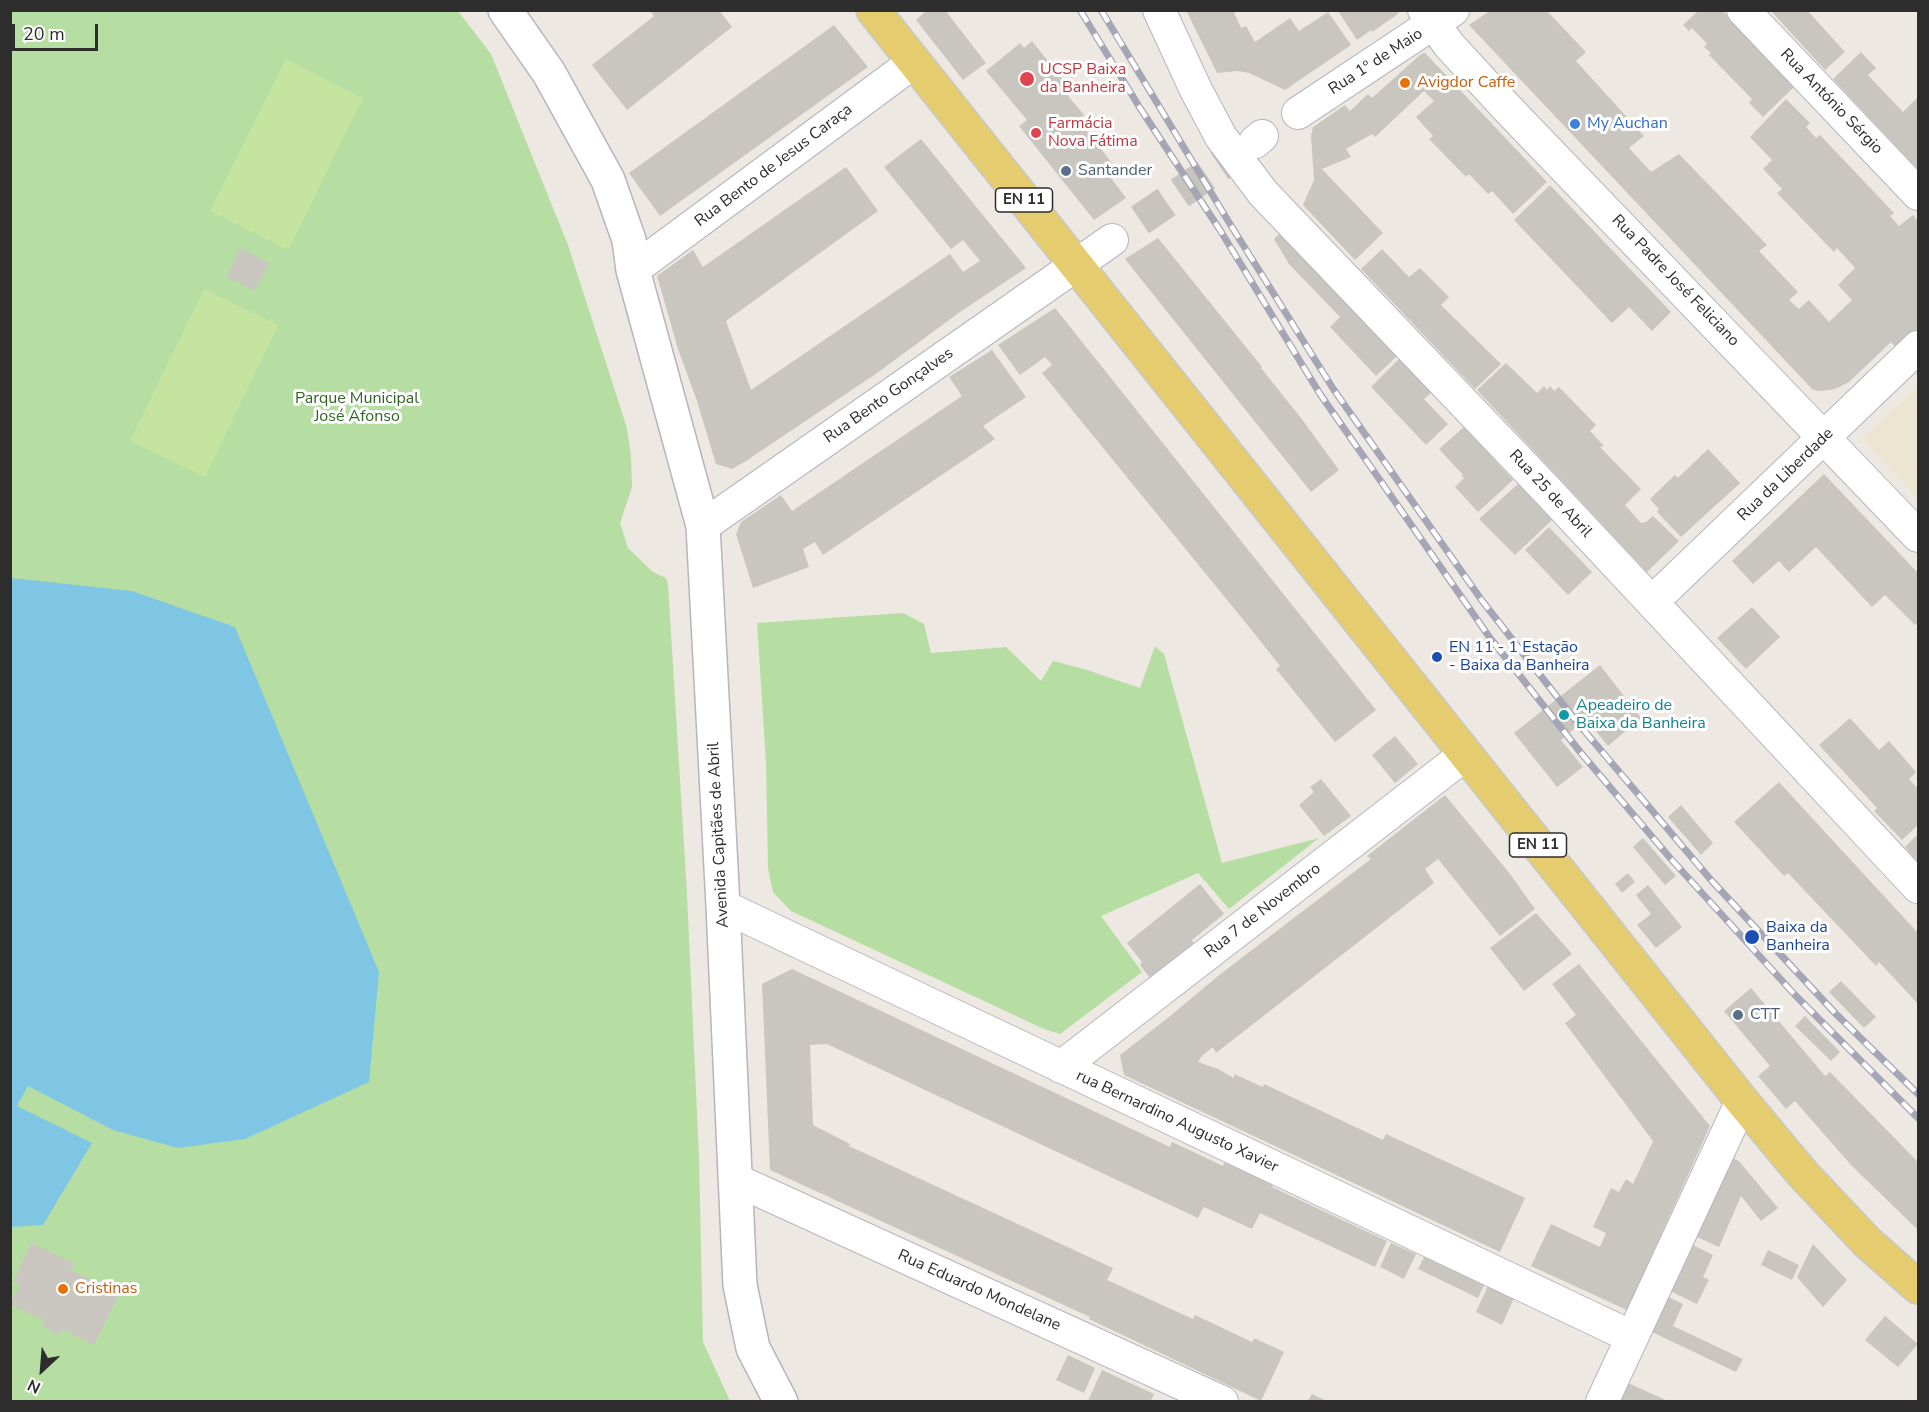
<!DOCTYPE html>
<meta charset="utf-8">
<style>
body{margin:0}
#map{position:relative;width:1929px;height:1412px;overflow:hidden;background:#ede8e1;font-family:"Nunito Sans",sans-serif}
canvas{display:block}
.frame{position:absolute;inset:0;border:12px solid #2d2d2d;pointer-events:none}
.north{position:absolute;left:12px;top:1340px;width:60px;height:60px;-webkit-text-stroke:4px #fff;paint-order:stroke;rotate:206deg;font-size:16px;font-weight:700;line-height:24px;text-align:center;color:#2d2d2d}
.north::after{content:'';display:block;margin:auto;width:21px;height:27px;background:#2d2d2d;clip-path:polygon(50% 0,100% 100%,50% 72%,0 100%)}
.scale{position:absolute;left:12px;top:24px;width:86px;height:27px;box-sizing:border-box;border:3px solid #2d2d2d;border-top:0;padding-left:8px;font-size:18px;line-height:21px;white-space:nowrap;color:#2d2d2d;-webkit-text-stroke:4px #fff;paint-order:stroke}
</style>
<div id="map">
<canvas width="1929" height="1412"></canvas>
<div class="frame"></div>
<div class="north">N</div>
<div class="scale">20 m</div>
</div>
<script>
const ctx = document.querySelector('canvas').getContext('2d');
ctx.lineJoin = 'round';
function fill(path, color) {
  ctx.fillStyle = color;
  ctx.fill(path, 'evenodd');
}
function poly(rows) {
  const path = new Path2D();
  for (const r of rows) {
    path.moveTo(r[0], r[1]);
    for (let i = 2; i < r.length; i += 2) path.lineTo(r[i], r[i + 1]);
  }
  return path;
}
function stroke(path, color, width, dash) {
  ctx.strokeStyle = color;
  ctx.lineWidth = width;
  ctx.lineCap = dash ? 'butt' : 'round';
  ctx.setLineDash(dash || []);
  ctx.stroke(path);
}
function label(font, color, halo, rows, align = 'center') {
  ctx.font = font + ' "Nunito Sans",sans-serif';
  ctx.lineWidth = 6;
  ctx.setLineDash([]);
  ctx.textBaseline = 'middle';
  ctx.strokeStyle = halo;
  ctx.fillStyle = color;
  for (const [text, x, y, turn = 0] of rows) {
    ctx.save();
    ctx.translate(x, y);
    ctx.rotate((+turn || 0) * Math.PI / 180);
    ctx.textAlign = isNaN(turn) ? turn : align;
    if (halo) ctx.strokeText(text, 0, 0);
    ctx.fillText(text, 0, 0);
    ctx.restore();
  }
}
const education = poly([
 [1918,386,1918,498,1862,439]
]);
const green = poly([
 [10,11,458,11,491,54,568,245,627,428,631,456,632,487,620,523,628,548,653,572,666,578,668,584,687,894,699,1157,703,1342,730,1401,11,1401],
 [903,613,924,624,931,653,1006,647,1041,681,1053,661,1084,669,1140,688,1155,646,1164,654,1222,863,1319,838,1229,909,1198,873,1101,916,1142,972,1060,1034,1044,1029,791,911,773,892,768,868,766,763,757,623]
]);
const pitch = poly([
 [286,59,363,98,288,250,210,211],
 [204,289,278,325,205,477,130,441]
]);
const water = poly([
 [11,578,132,591,235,627,379,972,369,1082,245,1139,178,1148,113,1130,28,1086,17,1106,92,1143,43,1225,11,1227]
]);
const building = poly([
 [650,10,719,10,732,27,627,110,592,65,654,16],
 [927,10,945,10,986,63,963,80,916,20],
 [1186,10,1233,10,1241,28,1246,26,1255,42,1290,18,1299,31,1328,12,1351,45,1285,90,1249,73,1238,71,1217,73],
 [1339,10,1399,10,1398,14,1372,32,1371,30,1357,40,1338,11],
 [1491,10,1546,10,1586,52,1576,61,1644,136,1629,148,1651,172,1679,154,1767,245,1759,251,1798,292,1789,300,1799,309,1809,300,1829,322,1852,300,1838,285,1855,268,1837,248,1834,252,1777,193,1782,189,1763,169,1772,160,1750,137,1786,99,1810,123,1806,127,1816,138,1820,135,1894,213,1890,216,1899,226,1913,215,1918,221,1918,330,1898,350,1891,342,1849,382,1835,389,1822,391,1813,390,1469,25],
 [1699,10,1722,10,1794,87,1763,117,1749,103,1752,99,1709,55,1711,53,1704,47,1707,44,1692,28,1689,31,1683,25],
 [1770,10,1807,10,1845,52,1825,70],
 [834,25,868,67,660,216,629,173],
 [1032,41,1068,86,1063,90,1084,115,1078,120,1119,172,1111,178,1126,198,1094,220,1019,126,1027,120,986,71,1020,43,1024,48],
 [1861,52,1876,68,1868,75,1903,112,1918,97,1918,170,1833,79],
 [1425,53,1547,182,1513,214,1492,191,1488,194,1469,174,1466,177,1429,139,1433,136,1416,117,1434,101,1424,91,1375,137,1372,134,1346,149,1351,157,1322,169,1383,233,1355,260,1303,205,1314,180,1311,136,1313,127,1345,105,1350,111,1368,94,1372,98,1421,54],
 [921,139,1026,268,960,312,877,373,746,461,732,469,716,464,696,398,678,349,657,276,693,250,703,267,846,167,878,211,726,321,751,390,950,254,963,272,980,261,963,240,951,249,884,167],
 [1550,185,1671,312,1652,331,1629,307,1612,323,1514,220],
 [1281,232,1397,356,1376,376,1330,327,1340,317,1289,264,1274,239],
 [1158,238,1262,367,1261,368,1301,418,1339,470,1311,492,1125,259],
 [240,248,269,263,255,291,226,277],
 [1382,249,1409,277,1420,268,1449,297,1441,305,1501,364,1475,389,1361,269],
 [1055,308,1376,710,1335,742,1276,669,1280,666,1254,633,1042,373,1052,365,1045,357,1020,375,998,345],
 [992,350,1026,397,983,426,995,439,823,555,815,542,803,549,809,567,753,588,736,534,741,522,781,495,792,511,962,396,949,377],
 [1399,359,1432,392,1424,399,1448,424,1426,445,1371,387],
 [1506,363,1537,393,1544,386,1547,390,1550,386,1554,391,1559,387,1596,425,1590,431,1604,446,1600,447,1641,489,1625,505,1641,523,1646,522,1653,516,1679,541,1647,572,1477,390],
 [1464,427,1513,480,1478,512,1455,487,1464,478,1461,475,1463,475,1439,449],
 [1708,449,1740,483,1681,537,1657,512,1659,509,1650,499,1675,475,1678,478],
 [1824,474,1918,573,1918,623,1915,625,1885,595,1872,607,1816,547,1789,572,1779,561,1753,584,1732,561],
 [1518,484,1552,520,1515,555,1479,519],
 [1549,527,1592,572,1568,595,1525,550],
 [1752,607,1780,637,1746,669,1717,638],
 [1600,665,1641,718,1608,746,1586,719,1561,740,1583,767,1557,787,1514,733],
 [1850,718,1879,750,1889,741,1916,772,1909,779,1918,789,1918,825,1902,840,1874,811,1877,808,1819,745],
 [1395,736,1418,764,1395,783,1372,755],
 [1321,779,1351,816,1324,836,1299,805,1314,792,1310,787],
 [1779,782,1918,933,1918,1004,1879,962,1876,966,1788,873,1784,876,1734,822],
 [1445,795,1510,874,1535,909,1500,936,1438,859,1425,869,1434,883,1216,1053,1213,1047,1202,1056,1198,1062,1218,1069,1234,1078,1234,1074,1263,1087,1264,1084,1383,1140,1386,1134,1525,1198,1500,1252,1124,1075,1120,1055,1169,1017,1218,976,1371,859,1367,856],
 [1681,805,1713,843,1701,855,1668,817],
 [1918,834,1918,862,1905,847],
 [1643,838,1676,876,1665,885,1633,847],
 [1628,873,1635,882,1622,893,1615,884],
 [1200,884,1224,914,1192,940,1194,944,1150,978,1140,965,1142,962,1127,943],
 [1648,885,1682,927,1656,948,1637,925,1651,914,1636,895],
 [1536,913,1572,954,1524,991,1490,948],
 [1579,964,1710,1126,1627,1310,1531,1266,1551,1224,1600,1247,1606,1233,1593,1227,1611,1188,1619,1192,1626,1179,1633,1184,1653,1141,1565,1023,1576,1015,1552,984],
 [792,969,1170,1147,1172,1142,1223,1166,1225,1161,1273,1184,1272,1187,1387,1241,1375,1267,1260,1213,1252,1229,1204,1207,1198,1218,827,1044,810,1045,813,1125,850,1144,849,1146,1113,1268,1107,1280,1193,1319,1195,1315,1252,1342,1254,1338,1284,1352,1261,1401,1089,1319,1090,1317,770,1170,762,984],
 [1841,981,1876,1017,1864,1028,1829,992],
 [1751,988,1825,1076,1830,1072,1918,1162,1918,1230,1852,1166,1795,1101,1786,1109,1758,1076,1770,1066,1724,1011],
 [1805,1016,1840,1052,1831,1061,1795,1026],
 [1732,1158,1739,1161,1778,1208,1761,1221,1741,1196,1719,1247,1697,1237],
 [31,1243,74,1263,71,1270,119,1294,94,1345,62,1329,59,1335,42,1326,45,1321,10,1304,20,1285,13,1281],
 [1391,1243,1416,1254,1404,1279,1380,1267],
 [1813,1244,1847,1280,1823,1307,1797,1277],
 [1693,1245,1713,1255,1703,1277,1709,1280,1697,1304,1670,1291],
 [1768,1250,1799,1265,1792,1280,1761,1265],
 [1424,1257,1484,1285,1478,1298,1418,1269],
 [1488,1286,1514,1298,1502,1325,1476,1312],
 [1668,1297,1683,1304,1673,1326,1743,1359,1736,1372,1652,1332],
 [1885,1316,1918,1344,1898,1367,1865,1340],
 [1068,1355,1095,1368,1084,1393,1056,1380],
 [1102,1370,1154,1394,1151,1401,1088,1401],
 [1628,1383,1668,1401,1619,1401],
 [1312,1394,1327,1401,1308,1401]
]);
const streetTunnel = poly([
 [1140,220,1255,142]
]);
const street = poly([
 [1159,10,1196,90,1221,137,1263,193,1545,488,1918,887],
 [1424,10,1449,45,1506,107,1918,536],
 [1743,10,1918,194],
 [1298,113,1453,10],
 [1255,142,1262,136],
 [633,270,914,62],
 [703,526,1112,240],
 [1652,602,1918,347],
 [723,906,1632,1337],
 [1061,1067,1466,754],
 [736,1180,1222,1402],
 [1602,1402,1742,1101]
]);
const secondary = poly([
 [505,10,549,73,608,180,629,240,633,270,703,526,723,906,740,1285,753,1348,781,1402]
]);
const primary = poly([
 [873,10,1742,1101,1802,1173,1867,1242,1918,1287]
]);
const rail = poly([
 [1080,10,1140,108,1220,230,1320,394,1490,638,1581,753,1671,859,1795,995,1918,1118],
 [1101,10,1230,224,1334,390,1483,602,1576,721,1711,880,1836,1014,1918,1094]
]);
const markers = [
 [1027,79,8,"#e0444e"],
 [1405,83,6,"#e8710a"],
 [1575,124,6,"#3f7fe0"],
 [1036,133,6,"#e0444e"],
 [1066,171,6,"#5c6f8a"],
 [1437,657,6,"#1a4fb4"],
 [1564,715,6,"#0f9aa8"],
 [1752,937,8,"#1a4fb4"],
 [1738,1015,6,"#5c6f8a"],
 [63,1289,6,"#e8710a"]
];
const shields = [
 [1024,200,57],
 [1538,845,57]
];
const shieldNames = [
 ["EN 11",1024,200],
 ["EN 11",1538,845]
];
const streetNames = [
 ["Rua 1º de Maio",1376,62,-33],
 ["Rua António Sérgio",1831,102,46],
 ["Rua Bento de Jesus Caraça",774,166,-37],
 ["Rua Padre José Feliciano",1675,281,46],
 ["Rua Bento Gonçalves",889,396,-35],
 ["Rua da Liberdade",1786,475,-44],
 ["Rua 25 de Abril",1550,494,47],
 ["Avenida Capitães de Abril",719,835,-93],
 ["Rua 7 de Novembro",1263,911,-38],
 ["rua Bernardino Augusto Xavier",1177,1122,25],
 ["Rua Eduardo Mondelane",979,1291,24]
];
const healthNames = [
 ["UCSP Baixa",1040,70],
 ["da Banheira",1040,88],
 ["Farmácia",1048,124],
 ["Nova Fátima",1048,142]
];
const foodNames = [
 ["Avigdor Caffe",1417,83],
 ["Cristinas",75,1289]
];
const shopNames = [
 ["My Auchan",1587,124]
];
const serviceNames = [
 ["Santander",1078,171],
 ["CTT",1750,1015]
];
const parkNames = [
 ["Parque Municipal",357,399],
 ["José Afonso",357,417]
];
const transitNames = [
 ["EN 11 - 1 Estação",1449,648],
 ["- Baixa da Banheira",1449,666],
 ["Baixa da",1766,928],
 ["Banheira",1766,946]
];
const cultureNames = [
 ["Apeadeiro de",1576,706],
 ["Baixa da Banheira",1576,724]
];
fill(education, '#ece5d2');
fill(green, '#b6dea3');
fill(pitch, '#c5e4a0');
fill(water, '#7fc6e4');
fill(building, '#c9c6bf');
stroke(streetTunnel, '#c7c3bd', 32, [32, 16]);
stroke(street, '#b4b6bf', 34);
stroke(secondary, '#b4b6bf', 36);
stroke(primary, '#c8c8c8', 36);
stroke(street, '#fff', 32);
stroke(secondary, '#fff', 33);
stroke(primary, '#e4cc6f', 33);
stroke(rail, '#a4a6b5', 7);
stroke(rail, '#fff', 4.5, [14]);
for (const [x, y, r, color] of markers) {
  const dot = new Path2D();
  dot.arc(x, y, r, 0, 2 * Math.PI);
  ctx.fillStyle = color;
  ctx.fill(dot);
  stroke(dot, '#fff', 2);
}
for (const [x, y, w] of shields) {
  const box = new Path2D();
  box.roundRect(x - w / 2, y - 12, w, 24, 4.5);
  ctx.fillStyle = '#fff';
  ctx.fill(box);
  stroke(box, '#2d2d2d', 1.5);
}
label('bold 15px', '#2d2d2d', null, shieldNames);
label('16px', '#2d2d2d', '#fff', streetNames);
label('16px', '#be3a42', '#fff', healthNames, 'left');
label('16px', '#c56008', '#fff', foodNames, 'left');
label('16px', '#366cbe', '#fff', shopNames, 'left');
label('16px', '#4e5e75', '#fff', serviceNames, 'left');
label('16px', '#2e6422', '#fff', parkNames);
label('16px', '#164399', '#fff', transitNames, 'left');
label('16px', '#0d838f', '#fff', cultureNames, 'left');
</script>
